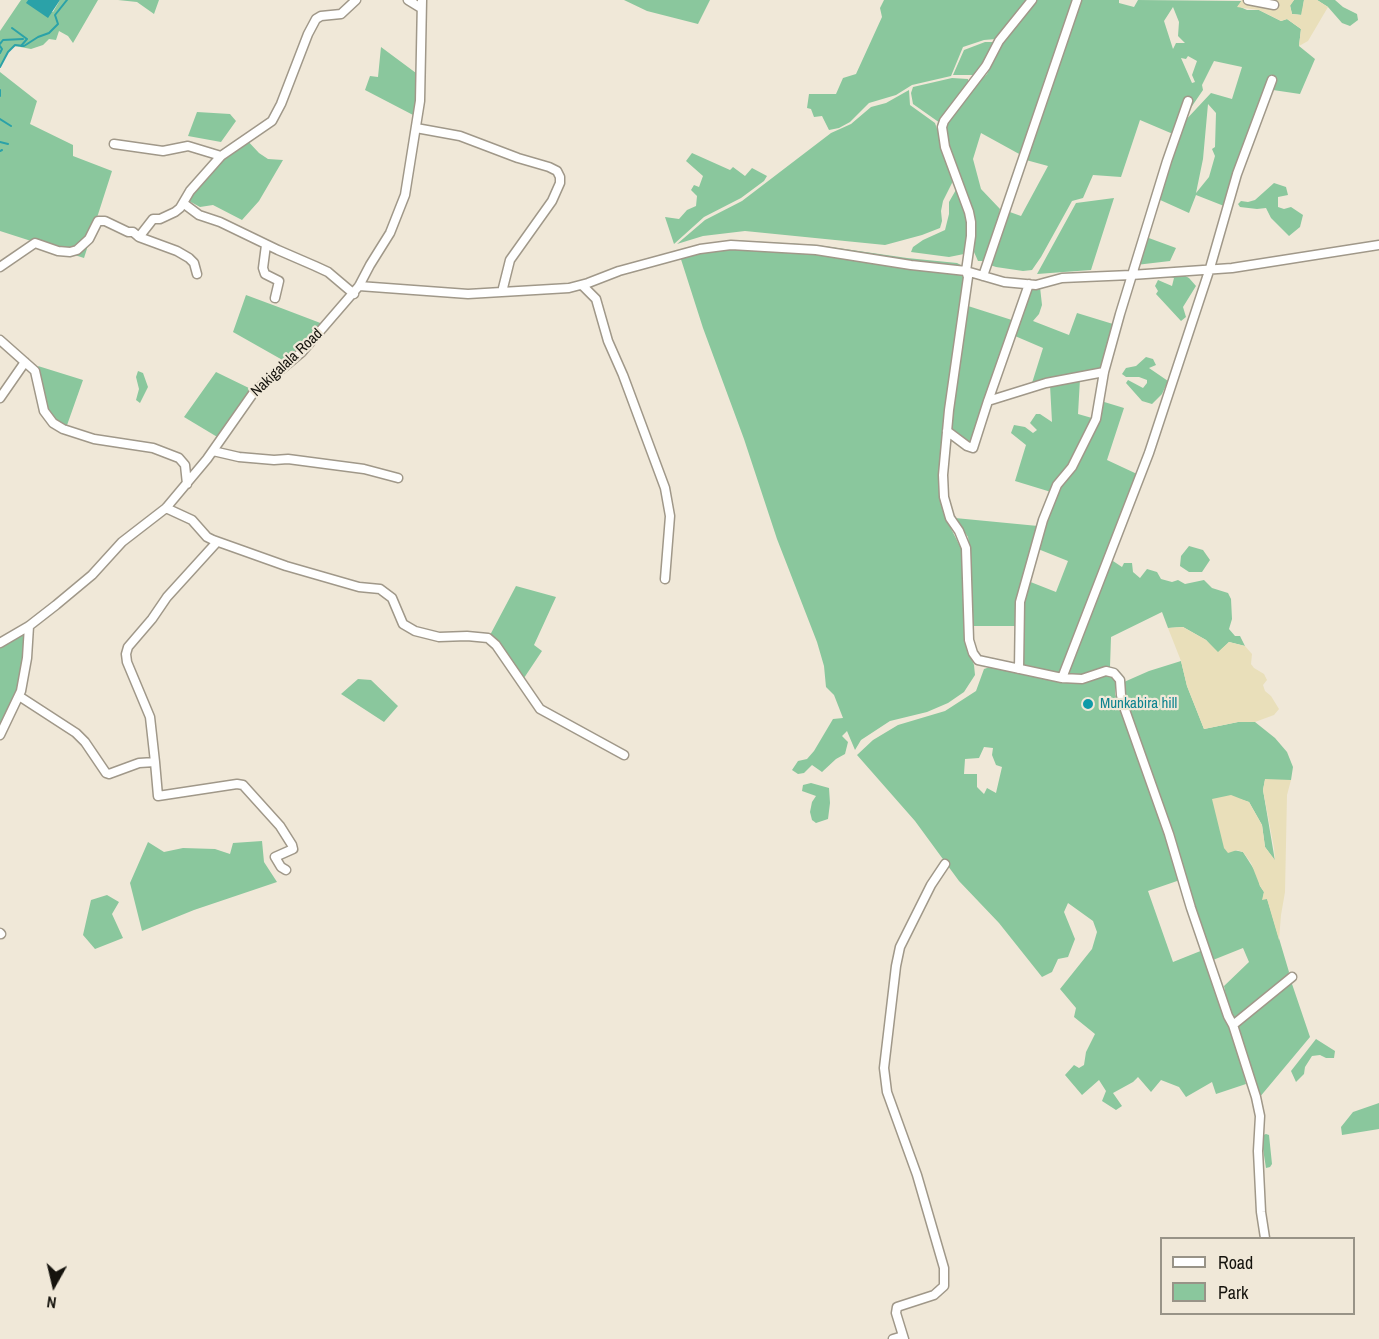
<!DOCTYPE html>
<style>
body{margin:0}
#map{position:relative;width:1379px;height:1339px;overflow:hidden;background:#f0e8d8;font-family:"Archivo Narrow",sans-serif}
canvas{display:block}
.legend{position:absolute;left:1160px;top:1237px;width:195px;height:78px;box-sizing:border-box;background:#f0e8d8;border:2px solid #989387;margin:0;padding:8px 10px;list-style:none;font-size:18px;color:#15130d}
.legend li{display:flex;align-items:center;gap:12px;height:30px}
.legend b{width:30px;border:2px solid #989387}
.north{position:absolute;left:24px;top:1255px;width:60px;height:60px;-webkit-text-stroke:4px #f0e8d8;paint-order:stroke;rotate:188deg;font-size:16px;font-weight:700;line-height:24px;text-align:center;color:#15130d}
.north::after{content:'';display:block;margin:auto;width:21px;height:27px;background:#15130d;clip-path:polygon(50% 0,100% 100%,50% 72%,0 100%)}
</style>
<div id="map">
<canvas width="1379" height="1339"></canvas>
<ul class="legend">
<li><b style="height:8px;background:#fff"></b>Road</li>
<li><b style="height:16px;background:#8ac79d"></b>Park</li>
</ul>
<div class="north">N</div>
</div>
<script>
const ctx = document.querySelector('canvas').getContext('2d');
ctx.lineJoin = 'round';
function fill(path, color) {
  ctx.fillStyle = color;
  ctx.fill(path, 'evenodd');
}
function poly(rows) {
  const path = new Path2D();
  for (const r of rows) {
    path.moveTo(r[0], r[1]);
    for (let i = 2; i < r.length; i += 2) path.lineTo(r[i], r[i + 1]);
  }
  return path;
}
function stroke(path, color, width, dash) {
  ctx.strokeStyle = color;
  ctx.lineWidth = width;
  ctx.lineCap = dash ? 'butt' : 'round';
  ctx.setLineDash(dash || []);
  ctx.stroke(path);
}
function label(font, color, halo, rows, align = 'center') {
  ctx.font = font + ' "Archivo Narrow",sans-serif';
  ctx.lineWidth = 4.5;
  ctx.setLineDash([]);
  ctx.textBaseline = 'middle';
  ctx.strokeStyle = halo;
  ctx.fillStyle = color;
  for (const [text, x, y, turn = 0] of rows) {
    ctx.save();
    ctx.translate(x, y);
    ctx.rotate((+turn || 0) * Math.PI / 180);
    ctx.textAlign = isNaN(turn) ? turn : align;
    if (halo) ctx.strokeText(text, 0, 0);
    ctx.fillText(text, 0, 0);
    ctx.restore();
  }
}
const green = poly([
 [21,0,28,0,27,3,53,12,60,0,98,0,73,43,68,36,59,31,56,40,49,39,43,45,31,49,15,46,8,52,0,67,0,31],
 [118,0,159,0,154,14,137,2],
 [624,0,710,0,698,24,647,11],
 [884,0,1027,0,996,39,984,40,963,47,951,76,912,85,896,95,869,103,850,122,839,128,829,130,822,116,814,117,811,109,807,108,809,94,836,94,843,78,856,74,882,17,880,8],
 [1037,0,1074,0,1021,155,981,133,973,159,981,189,1000,209,996,228,984,261,978,261,974,252,976,233,973,210,949,148,946,130,948,120,969,92,987,74,1003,43],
 [1082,0,1119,0,1119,3,1134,7,1138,0,1242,1,1238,6,1247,10,1259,10,1281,21,1287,19,1301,29,1299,46,1315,59,1300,94,1273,90,1275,79,1245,144,1229,185,1224,206,1196,195,1189,213,1158,199,1182,124,1211,93,1232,99,1242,67,1214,61,1202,85,1203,90,1173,134,1140,120,1121,177,1093,175,1083,198,1072,201,1041,257,1032,270,1023,271,996,267,990,265,1007,211,1021,216,1048,166,1026,160],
 [1173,7,1179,22,1178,36,1185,43,1176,43,1173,49,1164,21],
 [1188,56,1197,61,1192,75,1195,82,1192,83,1181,58,1186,59],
 [1208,104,1216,113,1215,147,1212,149,1215,156,1209,177,1196,193,1203,159],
 [1294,0,1304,0,1302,15,1292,14,1290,5],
 [1317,0,1335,0,1343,7,1357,14,1358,20,1350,26,1342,23,1328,7],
 [985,42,994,42,976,75,953,75,964,50],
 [381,47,416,73,415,116,365,90,370,76,378,77],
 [0,72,37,101,30,124,73,145,73,156,112,171,84,258,0,231],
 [952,78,968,79,968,84,940,123,913,104,911,93,913,87],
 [909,90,910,105,935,123,954,179,943,201,941,211,942,221,940,228,922,235,885,245,745,231,703,236,677,244,705,220,742,201,831,133,851,124,871,107,886,103],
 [197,112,230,114,236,121,221,142,188,136],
 [245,138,259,153,268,159,283,160,259,201,242,220,213,205,200,207,189,201,186,197,203,178],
 [692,153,730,170,733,167,745,176,752,168,767,176,764,181,741,198,704,217,674,244,665,217,679,219,687,210,696,206,697,196,691,190,694,185,699,187,703,176,686,161],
 [1274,183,1286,187,1288,195,1278,197,1278,207,1284,209,1291,207,1303,215,1300,227,1289,236,1271,218,1266,208,1257,209,1240,207,1238,204,1241,201,1248,202,1255,200],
 [957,188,968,221,967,247,964,254,949,257,911,252,913,247,923,240,945,230,949,214,949,202],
 [1114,198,1091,270,1037,274,1076,203],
 [1146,237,1176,248,1170,261,1136,265],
 [730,240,817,245,907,258,957,263,963,266,965,274,939,481,941,502,944,515,963,552,964,563,962,594,965,611,964,627,966,641,974,665,975,675,964,692,948,703,927,712,890,721,861,740,855,750,847,731,842,736,848,742,845,754,836,759,822,772,812,765,804,773,798,774,792,770,798,761,807,759,814,751,833,719,843,718,834,695,826,687,824,666,817,642,777,539,744,439,703,328,678,250],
 [1168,267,1189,278,1196,286,1183,307,1186,317,1181,321,1156,294,1158,291,1155,286,1158,280,1172,286,1174,278,1164,276,1158,268],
 [1032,286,1040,287,1042,305,1039,314,1033,321,1069,335,1077,313,1113,324,1103,366,1100,369,1053,377,1032,383,1043,348,1015,336],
 [246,295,281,308,323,324,286,362,233,332],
 [968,306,1015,321,971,444,950,429],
 [1146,357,1153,359,1156,365,1149,368,1168,381,1162,394,1152,404,1142,401,1126,383,1128,380,1143,388,1147,383,1147,380,1139,377,1126,377,1122,374,1126,368,1136,366],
 [38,366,83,380,66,428,42,411,40,370],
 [138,371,143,373,148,387,140,403,136,400,139,389,136,377],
 [216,372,253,390,219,438,184,417],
 [1080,379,1078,414,1092,418,1070,465,1051,492,1015,481,1026,445,1011,433,1014,425,1025,427,1033,433,1037,430,1030,423,1036,414,1040,414,1052,422,1050,385],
 [1101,401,1124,408,1107,460,1137,474,1060,675,1022,667,1023,600,1028,581,1056,592,1068,561,1038,549,1046,518,1059,488,1073,473,1092,437,1098,419],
 [955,518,1038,526,1019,588,1016,605,1016,626,971,626,971,560,968,537],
 [1189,546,1203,550,1210,560,1202,572,1189,572,1180,566,1181,556],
 [1110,559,1122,567,1124,563,1132,563,1133,572,1140,578,1147,569,1157,572,1161,579,1172,582,1178,580,1185,584,1204,580,1212,588,1228,593,1231,599,1232,619,1229,629,1235,636,1240,636,1245,646,1229,642,1218,653,1206,640,1183,627,1168,628,1162,612,1111,637,1110,667,1091,674,1065,677],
 [516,586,556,597,534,645,542,651,522,681,489,637],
 [24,632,21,686,0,730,0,645],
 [1181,661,1187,686,1204,729,1238,722,1255,722,1275,738,1287,752,1293,767,1291,780,1265,780,1263,790,1275,861,1265,847,1262,825,1249,802,1236,798,1224,841,1224,848,1243,852,1257,874,1260,886,1264,892,1263,899,1267,898,1289,972,1287,977,1238,1017,1232,1018,1230,1015,1224,986,1249,962,1243,948,1213,960,1195,914,1125,699,1124,682,1149,671],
 [990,667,1069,683,1083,682,1103,675,1110,675,1116,681,1115,694,1146,783,1156,805,1180,880,1148,891,1173,962,1203,950,1213,987,1238,1052,1246,1084,1216,1094,1212,1082,1186,1097,1179,1087,1161,1080,1151,1092,1138,1077,1133,1082,1113,1093,1122,1106,1116,1110,1102,1101,1106,1091,1099,1080,1082,1095,1065,1075,1074,1065,1079,1068,1084,1065,1086,1052,1095,1034,1074,1017,1076,1008,1060,989,1092,949,1097,932,1093,921,1068,903,1064,912,1075,939,1068,957,1058,959,1052,972,1042,977,999,923,959,881,915,821,857,755,873,740,898,725,945,711,976,691,984,669],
 [984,747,993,748,992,755,996,765,1002,767,996,793,987,788,984,794,977,787,977,774,964,774,965,759,979,758],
 [358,679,371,680,398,706,384,722,341,694],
 [811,783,829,788,830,803,828,819,816,823,812,820,810,812,812,802,816,796,802,791,803,785],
 [262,841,264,862,277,882,194,910,142,931,130,883,148,842,164,852,183,848,215,849,230,854,233,843],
 [107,895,119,902,112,914,123,938,95,949,83,935,91,900],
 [1291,981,1310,1037,1259,1098,1237,1026],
 [1316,1039,1335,1051,1334,1058,1326,1058,1320,1055,1312,1056,1305,1067,1304,1074,1296,1082,1291,1071],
 [1379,1103,1379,1129,1342,1135,1341,1127,1353,1112],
 [1266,1134,1269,1135,1272,1164,1270,1167,1266,1168,1261,1136]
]);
const sand = poly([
 [1242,0,1294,0,1290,6,1292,14,1301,15,1304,0,1317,0,1328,7,1308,41,1299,46,1301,29,1287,19,1281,21,1259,10,1237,7],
 [1183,627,1206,640,1218,652,1229,642,1245,646,1252,654,1251,664,1254,668,1264,674,1267,680,1263,685,1265,691,1271,696,1279,709,1274,715,1255,722,1238,722,1204,729,1187,686,1181,661,1168,628],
 [1265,779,1291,780,1287,795,1285,892,1281,915,1279,940,1267,899,1262,900,1264,892,1260,886,1251,863,1243,852,1237,850,1228,853,1224,848,1212,799,1231,795,1249,802,1262,825,1265,847,1275,860,1274,848,1263,790]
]);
const water = poly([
 [28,0,60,0,48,18,26,3]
]);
const stream = poly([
 [12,28,27,39,21,46],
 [0,44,3,40,23,39],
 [0,46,2,49,0,53],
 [0,67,8,52,15,45,24,46,38,37,49,33,58,24,55,15,67,0],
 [0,90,0,96],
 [0,119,11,126],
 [0,142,8,144],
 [0,151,2,150]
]);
const minor = poly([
 [408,0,421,8],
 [1032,0,999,41,986,66,944,121,942,127,945,147,969,212,971,222,971,236,966,271,968,277,949,410,943,475,944,497,950,518,959,531,966,548,969,640,973,653,978,660,1062,678,1082,679,1106,671,1114,673,1120,680,1121,695,1124,707,1169,834,1191,908,1228,1016,1233,1025,1256,1097,1260,1116,1258,1151,1261,1212,1265,1238],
 [1248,0,1274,5],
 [416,128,460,136,518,158,549,167,557,171,560,177,560,183,552,201,510,260,502,292],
 [114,144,163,151,188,146,221,156],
 [183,203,199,215,220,222,278,250,315,266,328,272,354,294],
 [139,237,177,251,189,258,194,263,197,274],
 [266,245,263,268,265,274,279,281,275,298],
 [0,267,35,243,58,251,70,252,77,250,89,239,98,221,105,221,128,232,133,232,139,237,153,219,160,219,175,212,180,208,190,191,221,156,272,121,281,104,308,34,316,19,321,16,341,14,356,0],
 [983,276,1077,0],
 [582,285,596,299,608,341,623,375,665,488,670,516,665,579],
 [359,286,468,294,569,288,588,283,619,271,700,249,731,245,816,250,911,265,966,271,1004,282,1036,285,1062,278,1131,275,1232,268,1379,245],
 [0,340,35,371,44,411,53,423,63,429,94,439,153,448,179,458,185,465,187,484],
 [0,398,25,362],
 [988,401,1046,383,1104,372],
 [947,431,967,446,973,448,988,401,1029,284],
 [213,451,239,457,274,460,288,459,364,469,398,478],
 [166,508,192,520,207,537,213,540,286,566,359,587,380,589,392,598,403,624,415,631,439,637,467,636,488,638,496,645,540,709,624,755],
 [0,643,29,626,56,605,92,575,122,542,166,508,207,459,254,392,302,352,359,286,370,265,390,233,405,195,420,101,422,0],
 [1019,669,1020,602,1043,520,1057,485,1072,467,1096,419,1104,372,1120,314,1167,161,1188,101],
 [1062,678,1149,453,1210,268,1237,174,1272,80],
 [19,696,76,733,85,742,106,773,109,774,139,763,155,762,158,796,237,784,243,785,280,826,292,845,293,849,275,857,281,867,286,870],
 [0,735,21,691,27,658,29,626],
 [155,762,150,717,127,662,126,654,128,647,152,619,167,597,217,542],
 [0,933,1,934],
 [1233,1025,1292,977],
 [893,1339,903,1336],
 [904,1339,896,1313,897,1307,934,1295,944,1286,944,1268,917,1175,887,1092,884,1068,896,966,900,947,931,885,945,864]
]);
const markers = [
 [1088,704,6,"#0f9aa8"]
];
const streetNames = [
 ["Nakigalala Road",287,363,-43]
];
const cultureNames = [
 ["Munkabira hill",1100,704]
];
fill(green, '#8ac79d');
fill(sand, '#e9dfba');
fill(water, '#2ba2a8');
stroke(stream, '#2ba2a8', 2);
stroke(minor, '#a09889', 11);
stroke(minor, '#fff', 8);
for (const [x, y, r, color] of markers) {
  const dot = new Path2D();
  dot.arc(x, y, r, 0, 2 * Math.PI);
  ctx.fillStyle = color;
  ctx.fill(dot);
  stroke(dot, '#f0e8d8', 2);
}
label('15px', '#15130d', '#f0e8d8', streetNames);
label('15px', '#0d838f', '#f0e8d8', cultureNames, 'left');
</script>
